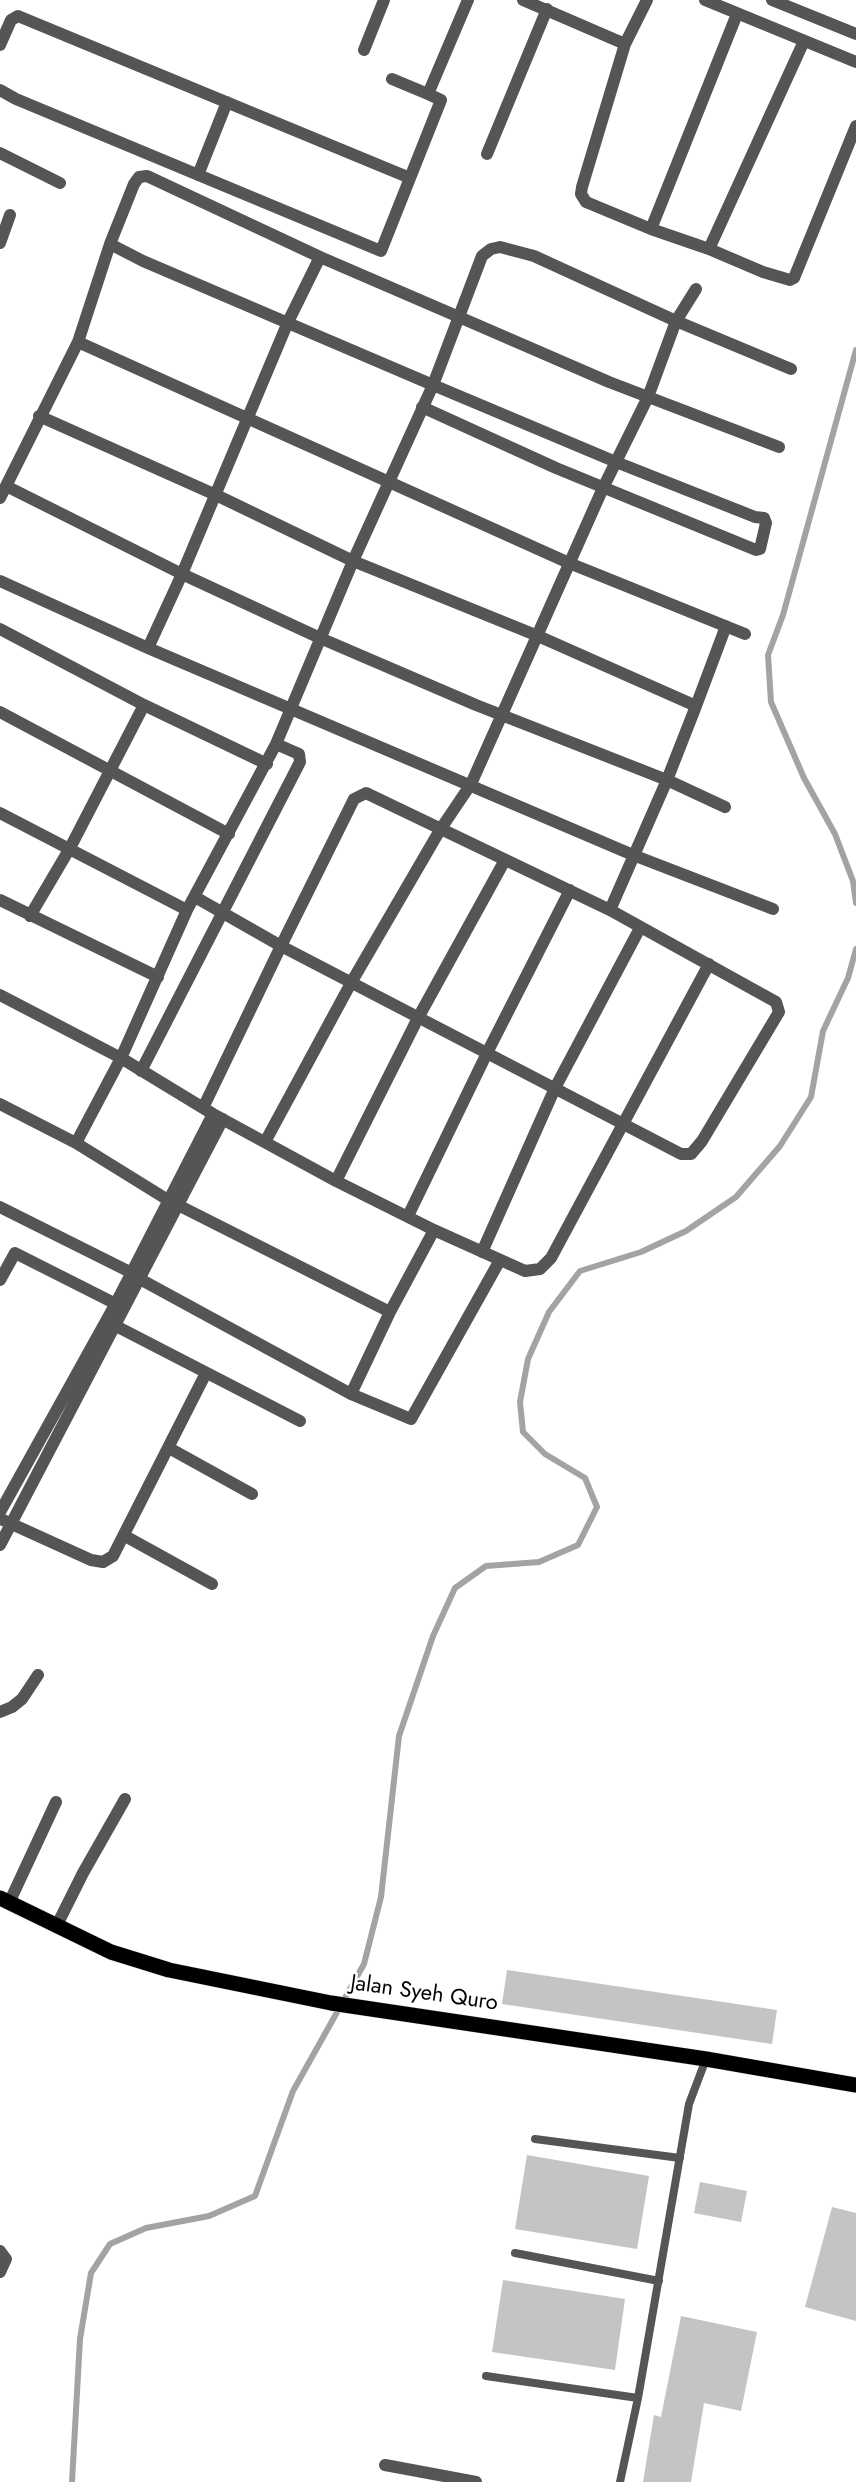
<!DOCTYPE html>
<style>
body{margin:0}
canvas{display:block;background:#fff}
</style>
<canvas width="856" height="2482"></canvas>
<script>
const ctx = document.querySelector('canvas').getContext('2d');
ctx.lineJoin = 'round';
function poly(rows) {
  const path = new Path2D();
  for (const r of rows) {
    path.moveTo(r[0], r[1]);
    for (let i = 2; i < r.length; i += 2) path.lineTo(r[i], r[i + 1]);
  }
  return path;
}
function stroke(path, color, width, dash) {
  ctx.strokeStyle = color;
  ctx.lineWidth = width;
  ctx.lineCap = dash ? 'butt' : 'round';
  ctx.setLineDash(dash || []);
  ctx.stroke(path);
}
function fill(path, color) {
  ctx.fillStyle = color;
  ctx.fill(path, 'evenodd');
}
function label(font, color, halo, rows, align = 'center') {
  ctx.font = font + ' Jost,sans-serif';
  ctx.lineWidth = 5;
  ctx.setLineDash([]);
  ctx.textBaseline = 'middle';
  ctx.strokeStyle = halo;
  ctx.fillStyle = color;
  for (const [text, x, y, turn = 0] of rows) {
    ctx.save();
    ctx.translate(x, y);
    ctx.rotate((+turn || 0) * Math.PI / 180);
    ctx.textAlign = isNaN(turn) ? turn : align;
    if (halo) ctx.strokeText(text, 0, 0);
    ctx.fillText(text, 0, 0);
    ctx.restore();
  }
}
const stream = poly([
 [856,350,783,615,768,655,771,702,804,778,835,834,853,881,856,903],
 [72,2482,80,2339,91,2273,110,2244,146,2228,209,2216,255,2196,293,2091,364,1964,381,1897,399,1736,433,1636,455,1588,486,1566,539,1562,578,1545,597,1507,585,1478,545,1454,523,1432,520,1402,528,1359,549,1312,580,1271,641,1252,686,1231,736,1197,780,1146,811,1097,823,1031,848,978,856,949]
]);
const building = poly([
 [507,1970,777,2010,772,2044,502,2004],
 [527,2155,649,2176,637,2249,515,2229],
 [700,2182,747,2191,741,2222,694,2213],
 [832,2207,856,2213,856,2321,805,2307],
 [503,2280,625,2299,615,2370,492,2352],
 [681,2316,757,2332,741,2411,704,2403,691,2482,643,2482,654,2415,661,2417]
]);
const service = poly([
 [535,2139,680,2158],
 [515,2253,659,2281],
 [486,2376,638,2398],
 [620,2482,638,2398,689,2104,706,2059]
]);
const minor = poly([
 [523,0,625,44],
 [647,0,625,44,582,187,581,194,586,202,651,229,709,249,763,272,790,280,794,278,856,126],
 [705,0,856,62],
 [772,0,856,34],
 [0,45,11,20,18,16,410,178],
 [364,50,384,0],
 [392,79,428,94],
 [0,90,16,99,381,251,441,100,428,94,468,0],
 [0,153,60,183],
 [487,154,547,9],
 [198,175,227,102],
 [651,229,737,14],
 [0,243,10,215],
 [110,244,134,184,139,177,147,176,320,257,459,317,609,382,779,447],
 [709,249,804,41],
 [78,342,569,563,745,634],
 [422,407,556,468,756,550,760,549,766,523,764,518,755,517,616,462,433,385,482,256,491,249,500,247,534,256,676,321,791,369],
 [39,416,216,495,353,561,538,636,696,706,667,780,610,910],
 [6,486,182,574,320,638,476,705,667,780,725,807],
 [0,498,78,342,110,244,143,261,433,385,353,561,276,744,187,910,121,1058,76,1143],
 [0,581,148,648,633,855,773,909],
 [0,629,144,705,267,764],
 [148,648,182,574,288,322,320,257],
 [696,706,726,626],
 [0,712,229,834],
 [0,813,187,910],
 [195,897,281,946,681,1154,691,1154,702,1141,779,1012,776,1002,610,910,366,793,354,799,281,946,203,1108],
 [0,900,158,977],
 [30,916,70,848,144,705],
 [0,995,121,1058,213,1114,336,1181,434,1230,525,1271,540,1269,551,1258,709,964],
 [141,1071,300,762,299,754,276,744],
 [0,1104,76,1143,168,1200,390,1312],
 [265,1142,351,983,440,830,471,784,603,488,648,397,676,321,696,289],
 [336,1181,418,1018,505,860],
 [0,1207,130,1272,138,1278,351,1394,411,1419,500,1260],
 [408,1216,487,1053,570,890],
 [482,1252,555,1088,640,928],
 [0,1280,15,1253,122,1307],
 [114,1325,300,1421],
 [351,1394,390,1312,434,1230],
 [169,1448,252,1494],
 [0,1512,115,1305,213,1114],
 [3,1520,91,1560,103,1562,113,1556,206,1373],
 [125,1536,212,1584],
 [0,1545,223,1119],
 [0,1712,12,1707,22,1699,38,1675],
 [9,1903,56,1802],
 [56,1927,83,1873,125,1799],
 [0,2251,6,2259,0,2272],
 [385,2465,476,2482]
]);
const primary = poly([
 [0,1898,111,1952,169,1970,331,2003,706,2059,856,2085]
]);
const streetNames = [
 ["Jalan Syeh Quro",424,1994,8]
];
stroke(stream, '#a3a3a3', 6);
fill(building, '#c4c4c4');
stroke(primary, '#dbdbdb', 16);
stroke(service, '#555', 8);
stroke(minor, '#555', 12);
stroke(primary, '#000', 15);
label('22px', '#000', '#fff', streetNames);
</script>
